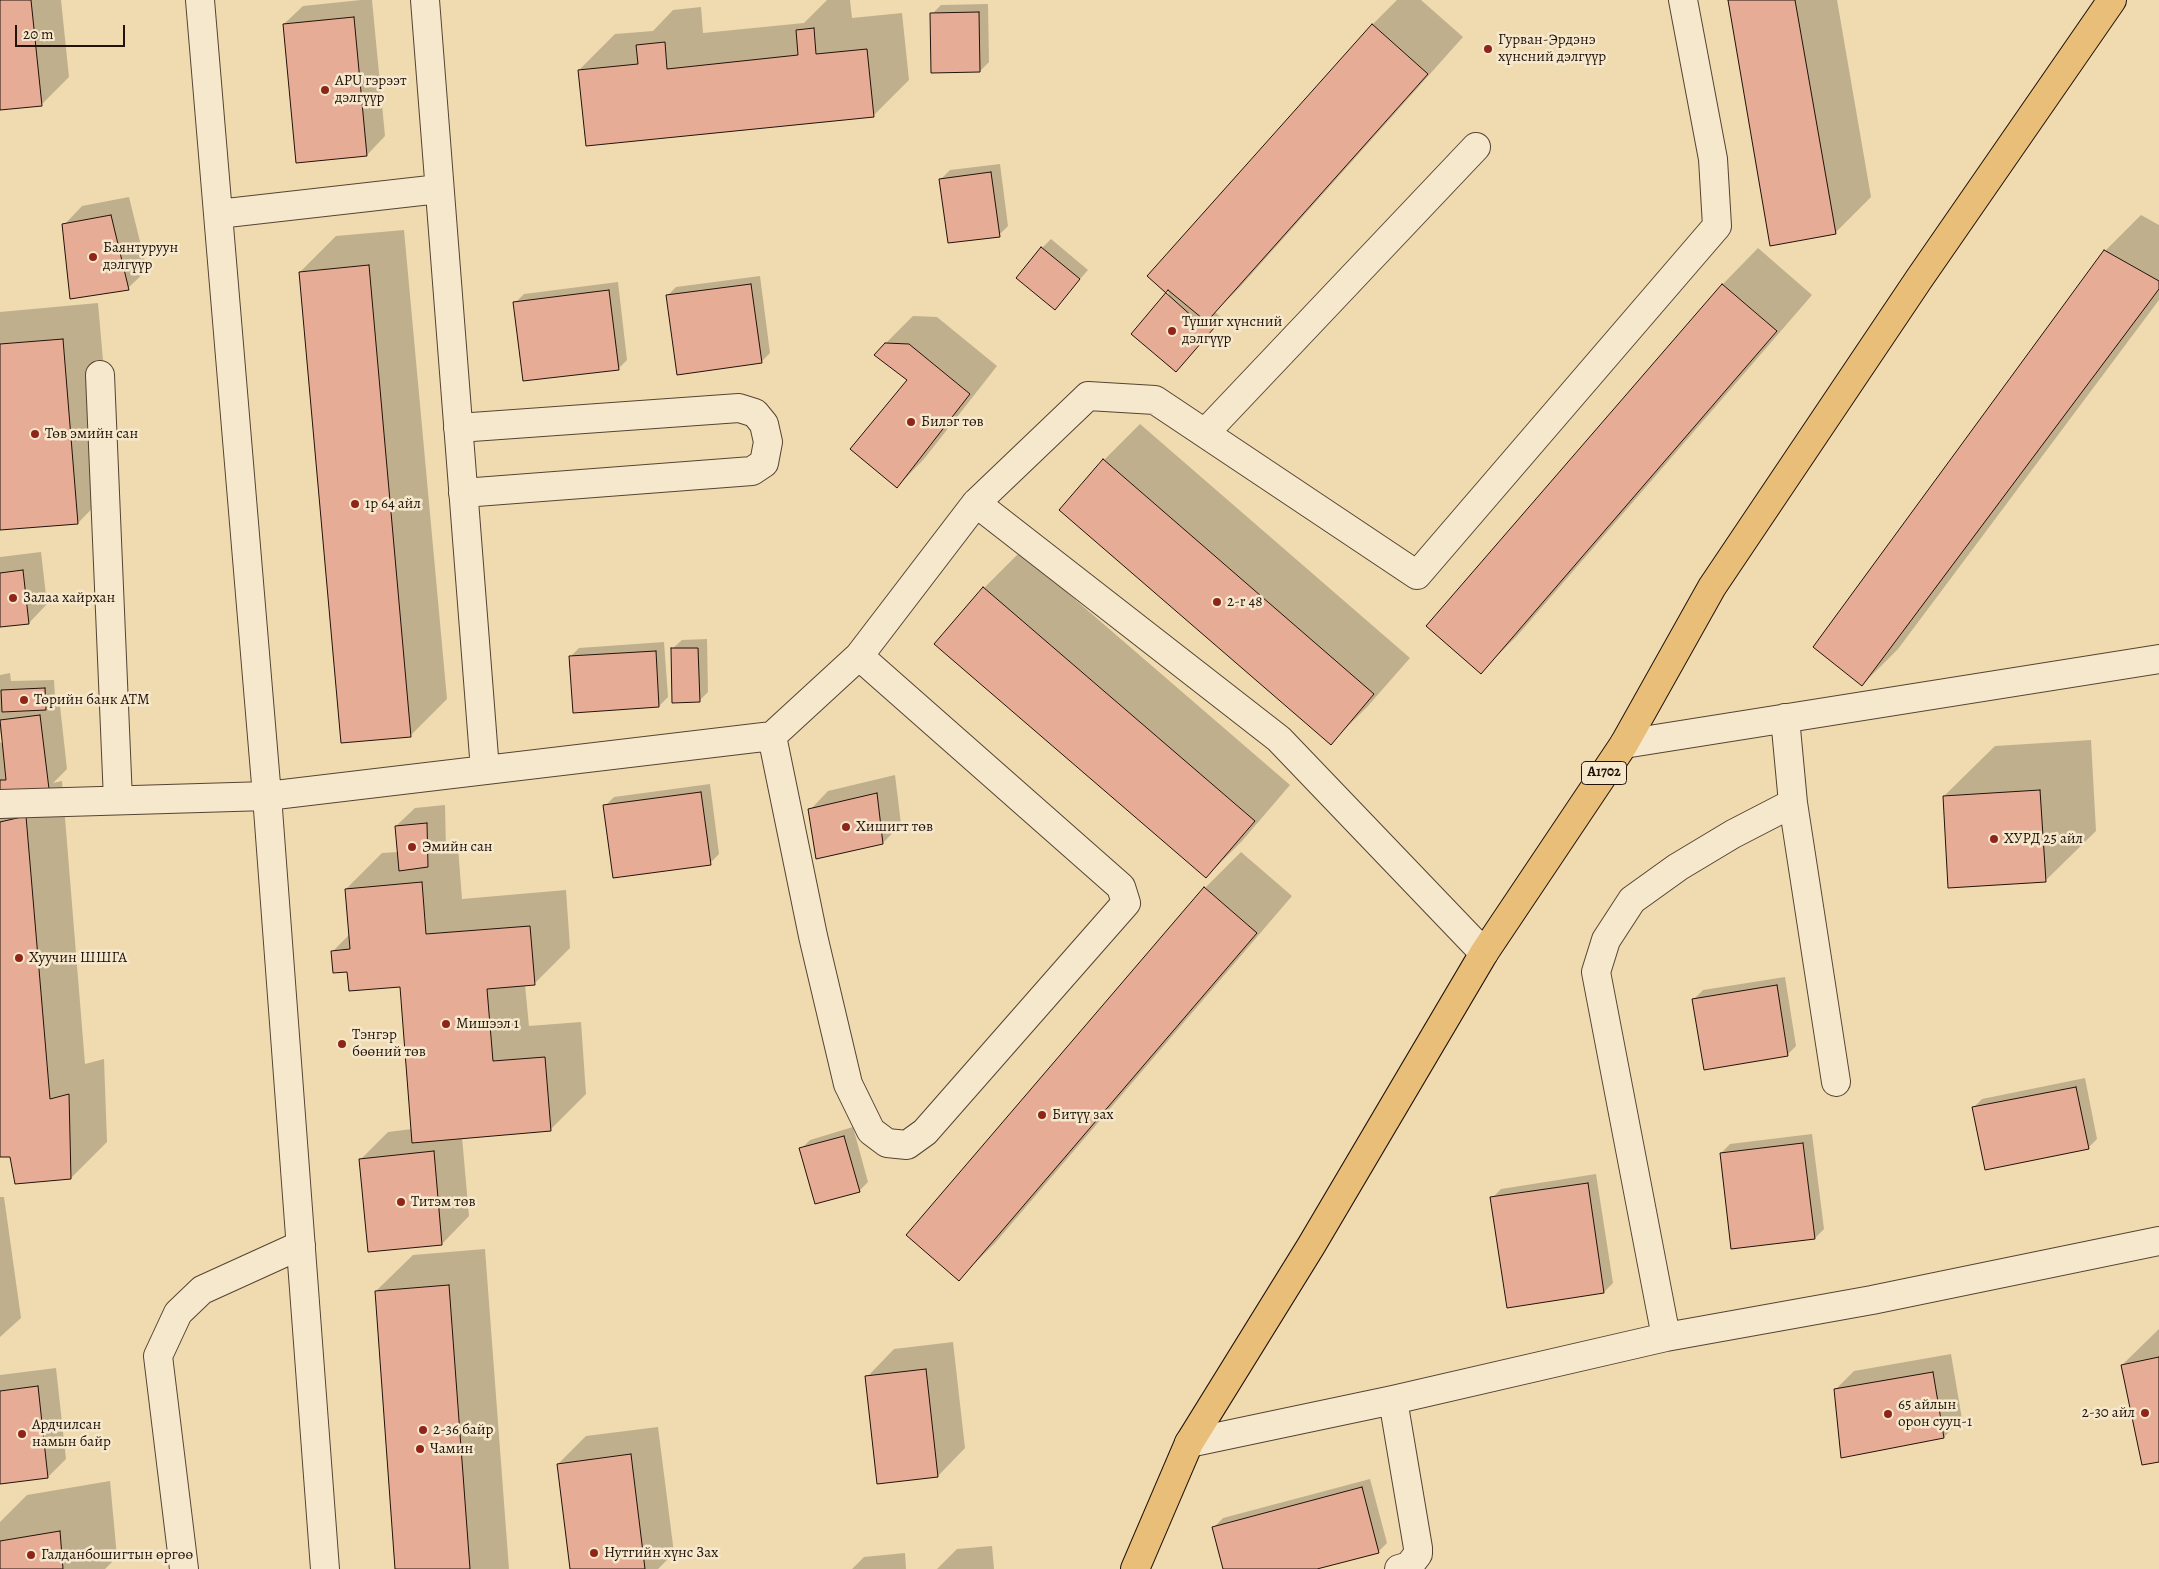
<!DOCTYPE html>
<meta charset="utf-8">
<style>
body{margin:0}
#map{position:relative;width:2159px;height:1569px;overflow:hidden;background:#f0dbb0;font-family:Alegreya,serif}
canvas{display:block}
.scale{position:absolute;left:15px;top:25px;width:110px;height:22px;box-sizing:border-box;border:2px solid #221209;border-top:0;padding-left:6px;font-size:15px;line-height:18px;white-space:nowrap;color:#221209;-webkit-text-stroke:4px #f5e8cc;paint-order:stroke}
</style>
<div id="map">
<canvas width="2159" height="1569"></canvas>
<div class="scale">20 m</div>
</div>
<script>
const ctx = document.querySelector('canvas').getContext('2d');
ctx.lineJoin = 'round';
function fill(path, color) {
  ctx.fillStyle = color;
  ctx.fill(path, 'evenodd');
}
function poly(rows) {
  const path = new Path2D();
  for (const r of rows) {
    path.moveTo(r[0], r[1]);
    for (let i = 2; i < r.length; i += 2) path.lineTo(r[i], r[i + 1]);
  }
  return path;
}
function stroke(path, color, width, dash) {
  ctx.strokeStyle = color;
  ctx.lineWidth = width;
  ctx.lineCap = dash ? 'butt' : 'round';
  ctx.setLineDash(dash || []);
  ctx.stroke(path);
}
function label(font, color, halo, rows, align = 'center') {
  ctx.font = font + ' Alegreya,serif';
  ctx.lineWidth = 5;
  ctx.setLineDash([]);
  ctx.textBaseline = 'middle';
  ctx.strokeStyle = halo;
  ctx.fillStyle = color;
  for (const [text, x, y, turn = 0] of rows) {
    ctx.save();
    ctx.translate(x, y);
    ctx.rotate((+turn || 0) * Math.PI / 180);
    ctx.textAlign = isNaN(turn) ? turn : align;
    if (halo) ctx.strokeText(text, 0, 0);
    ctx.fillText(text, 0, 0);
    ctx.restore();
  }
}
const shadow = poly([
 [0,0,61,0,69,77,41,105,0,109],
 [361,0,372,0,385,136,367,155,284,24,303,6],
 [827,0,850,0,852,18,902,13,909,80,873,116,579,70,615,34,653,31,673,10,701,7,703,33,804,23],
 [1397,0,1421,0,1463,37,1239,288,1215,312,1222,318,1185,362,1168,292,1372,25],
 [1729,0,1837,0,1871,197,1835,233],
 [988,4,989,62,980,71,932,14,941,5],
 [1000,164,1008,226,999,235,941,179,950,170],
 [129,197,147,270,128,288,64,225,82,206],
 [2141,215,2159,225,2159,300,1898,649,1862,685,1814,647,2105,251],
 [404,230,447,699,411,735,300,272,336,236],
 [1051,239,1088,270,1055,308,1042,248],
 [1758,248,1812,295,1517,636,1481,672,1427,626,1723,284],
 [760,276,770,353,761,362,667,296,676,287],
 [618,282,627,360,618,369,515,303,524,294],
 [98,303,114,486,78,523,0,529,0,312],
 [913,316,937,317,997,366,924,459,897,487,909,380,885,344],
 [1140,424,1410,658,1367,707,1331,743,1104,460],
 [41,552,47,604,29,623,0,626,0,557],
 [1020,552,1290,785,1242,841,1206,877,936,644,984,588],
 [707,639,708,692,699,701,672,649,682,640],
 [664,642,668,697,659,706,570,657,579,648],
 [10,673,11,681,54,680,55,698,59,697,67,769,53,783,62,781,85,1064,104,1059,107,1142,71,1178,11,1155,0,1156,0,742,3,744,0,731,0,675],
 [2091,740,2096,831,2045,881,1944,796,1995,746],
 [895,775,901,824,883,843,810,810,828,791],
 [710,784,719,854,710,863,605,806,614,797],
 [445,805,446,848,458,847,462,899,566,890,570,948,534,984,525,985,529,1026,581,1022,586,1094,550,1130,462,1137,469,1216,442,1244,361,1159,388,1132,412,1129,401,986,348,971,333,951,350,934,346,889,382,853,398,852,396,826,415,808],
 [1241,852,1292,896,995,1243,959,1279,1205,888],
 [1785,977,1796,1046,1787,1055,1694,999,1703,990],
 [2085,1078,2097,1139,2088,1148,1973,1108,1982,1099],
 [853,1127,868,1182,859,1191,801,1149,810,1140],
 [1812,1134,1824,1229,1815,1238,1721,1153,1730,1144],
 [1596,1174,1613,1283,1604,1292,1492,1198,1501,1189],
 [0,1197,4,1197,21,1318,0,1337],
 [485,1249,509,1569,397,1569,376,1291,413,1255],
 [2159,1329,2159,1461,2122,1365],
 [953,1342,965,1448,938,1476,867,1377,894,1349],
 [1951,1354,1962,1419,1944,1437,1835,1390,1854,1371],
 [56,1368,66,1459,48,1477,0,1482,0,1375],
 [658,1427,674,1553,658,1569,571,1569,558,1464,586,1436],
 [1370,1479,1387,1543,1378,1552,1312,1569,1224,1569,1214,1527,1223,1518],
 [110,1481,117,1557,105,1569,0,1569,0,1522,27,1495],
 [992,1546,994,1569,937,1569,957,1549],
 [905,1553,906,1569,852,1569,864,1557]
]);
const building = poly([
 [0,0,31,0,42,106,0,110,0,0],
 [1728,0,1795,0,1836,234,1770,246,1728,0],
 [979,12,980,72,931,73,930,13,979,12],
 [354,17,367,156,296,163,283,24,354,17],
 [1372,24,1428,74,1203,326,1147,276,1372,24],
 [814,28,816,54,867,49,874,117,586,146,578,70,638,64,636,45,665,42,667,69,798,55,796,30,814,28],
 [991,172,1000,237,948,243,939,179,991,172],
 [111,215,129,290,70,299,62,224,111,215],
 [1041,247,1080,279,1055,310,1016,278,1041,247],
 [2104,250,2159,281,2159,289,1862,686,1813,647,2104,250],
 [369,265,411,737,341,743,299,272,369,265],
 [751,284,762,363,677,375,666,295,751,284],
 [1722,284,1777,331,1481,674,1426,626,1722,284],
 [609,290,619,370,523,381,513,302,609,290],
 [1168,290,1214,328,1176,372,1131,334,1168,290],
 [63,339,78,524,0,530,0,344,63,339],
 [885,343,909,344,970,394,897,488,850,449,907,380,874,355,885,343],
 [1103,459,1374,694,1331,745,1059,510,1103,459],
 [23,570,29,624,0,627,0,573,23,570],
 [983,587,1255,821,1206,878,934,644,983,587],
 [671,648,698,648,700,702,672,703,671,648],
 [656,651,659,707,573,713,569,656,656,651],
 [45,688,46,710,2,712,1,690,45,688],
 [40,715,49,789,0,795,0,780,6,780,0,720,40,715],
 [2040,790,2046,882,1948,888,1943,796,2040,790],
 [701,792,711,865,613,878,603,805,701,792],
 [877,793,883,844,816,859,808,809,877,793],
 [26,816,50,1099,69,1094,71,1179,15,1184,10,1157,0,1157,0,822,26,816],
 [427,823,428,867,399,871,395,826,427,823],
 [422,882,426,934,530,926,535,985,487,989,493,1061,545,1057,551,1131,412,1143,400,987,349,991,347,972,333,973,331,951,350,949,345,889,422,882],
 [1204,887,1257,933,959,1281,906,1235,1204,887],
 [1777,985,1788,1056,1704,1070,1692,999,1777,985],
 [2076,1087,2089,1149,1985,1170,1972,1107,2076,1087],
 [844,1136,860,1192,815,1204,799,1148,844,1136],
 [1803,1143,1815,1239,1731,1249,1720,1153,1803,1143],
 [434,1151,442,1245,368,1252,359,1159,434,1151],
 [1588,1183,1604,1293,1507,1308,1490,1197,1588,1183],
 [449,1285,470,1569,395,1569,375,1291,449,1285],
 [2159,1357,2159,1462,2142,1465,2121,1365,2159,1357],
 [926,1369,938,1477,877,1484,865,1376,926,1369],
 [1933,1372,1944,1438,1841,1458,1834,1389,1933,1372],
 [38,1386,48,1478,0,1484,0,1391,38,1386],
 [631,1454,645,1569,570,1569,557,1464,631,1454],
 [1362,1487,1379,1553,1317,1569,1223,1569,1212,1527,1362,1487],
 [60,1531,63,1569,0,1569,0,1541,60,1531]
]);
const minor = poly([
 [200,0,267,796,325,1569],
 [425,0,485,770],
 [218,214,439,189],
 [100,375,118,800],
 [458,428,739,408,755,413,764,424,768,442,764,463,752,471,463,493],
 [1205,433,1476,147],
 [976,503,1088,396,1155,400,1417,575,1717,226,1713,159,1683,0],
 [1785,718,1793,803,1836,1082],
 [772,736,813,936,848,1084,871,1131,887,1143,907,1145,925,1132,1126,903,1121,887,859,656],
 [1624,744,2159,659],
 [0,804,267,796,772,736,859,656,976,503,1279,739,1484,953],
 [1666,1337,1596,972,1606,940,1632,900,1678,867,1733,834,1793,803],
 [1393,1400,1418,1548,1418,1554,1409,1566,1399,1569],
 [1189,1443,1393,1400,1666,1337,1872,1300,2159,1241],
 [184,1569,158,1356,178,1313,202,1290,301,1245]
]);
const highway = poly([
 [1135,1569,1189,1443,1311,1246,1484,953,1624,744,1712,587,1919,279,2112,0]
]);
const markers = [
 [1488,49,5,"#8f2418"],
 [325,90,5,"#8f2418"],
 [93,257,5,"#8f2418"],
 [1172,331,5,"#8f2418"],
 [911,422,5,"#8f2418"],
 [35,434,5,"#8f2418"],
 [355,504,5,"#8f2418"],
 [13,598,5,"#8f2418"],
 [1217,602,5,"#8f2418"],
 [24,700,5,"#8f2418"],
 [846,827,5,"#8f2418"],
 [1994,839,5,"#8f2418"],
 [412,847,5,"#8f2418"],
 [19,958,5,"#8f2418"],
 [446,1024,5,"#8f2418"],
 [342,1044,5,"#8f2418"],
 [1042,1115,5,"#8f2418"],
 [401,1202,5,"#8f2418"],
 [2145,1413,5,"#8f2418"],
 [1888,1414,5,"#8f2418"],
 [423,1430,5,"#8f2418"],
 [22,1434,5,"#8f2418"],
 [420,1449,5,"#8f2418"],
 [594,1553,5,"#8f2418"],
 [31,1555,5,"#8f2418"]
];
const shields = [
 [1604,773,45]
];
const shieldNames = [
 ["A1702",1604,773]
];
const poiNames = [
 ["Гурван-Эрдэнэ",1498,40],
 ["хүнсний дэлгүүр",1498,57],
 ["APU гэрээт",335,81],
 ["дэлгүүр",335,98],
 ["Баянтуруун",103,248],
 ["дэлгүүр",103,265],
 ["Түшиг хүнсний",1182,322],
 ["дэлгүүр",1182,339],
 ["Билэг төв",921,422],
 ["Төв эмийн сан",45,434],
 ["1р 64 айл",365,504],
 ["Залаа хайрхан",23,598],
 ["2-r 48",1227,602],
 ["Төрийн банк АТМ",34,700],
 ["Хишигт төв",856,827],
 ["ХУРД 25 айл",2004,839],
 ["Эмийн сан",422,847],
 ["Хуучин ШШГА",29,958],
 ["Мишээл 1",456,1024],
 ["Тэнгэр",352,1035],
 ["бөөний төв",352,1052],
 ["Битүү зах",1052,1115],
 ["Титэм төв",411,1202],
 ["65 айлын",1898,1405],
 ["орон сууц-1",1898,1422],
 ["2-30 айл",2135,1413,"right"],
 ["Ардчилсан",32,1425],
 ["намын байр",32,1442],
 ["2-36 байр",433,1430],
 ["Чамин",430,1449],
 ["Нутгийн хүнс Зах",604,1553],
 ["Галданбошигтын өргөө",41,1555]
];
fill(shadow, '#0003');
fill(building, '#e7ac96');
stroke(building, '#221209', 1);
stroke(minor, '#564433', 30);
stroke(highway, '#221209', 30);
stroke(minor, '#f5e8cc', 28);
stroke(highway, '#e8be78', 28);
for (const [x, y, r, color] of markers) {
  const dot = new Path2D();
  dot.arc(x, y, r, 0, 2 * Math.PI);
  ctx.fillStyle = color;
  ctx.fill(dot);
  stroke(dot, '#f5e8cc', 2);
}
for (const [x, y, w] of shields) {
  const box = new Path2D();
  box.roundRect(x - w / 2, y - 11.5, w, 23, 4);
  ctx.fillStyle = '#f5e8cc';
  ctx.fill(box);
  stroke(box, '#221209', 1);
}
label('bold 14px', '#221209', null, shieldNames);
label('15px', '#221209', '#f5e8cc', poiNames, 'left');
</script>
